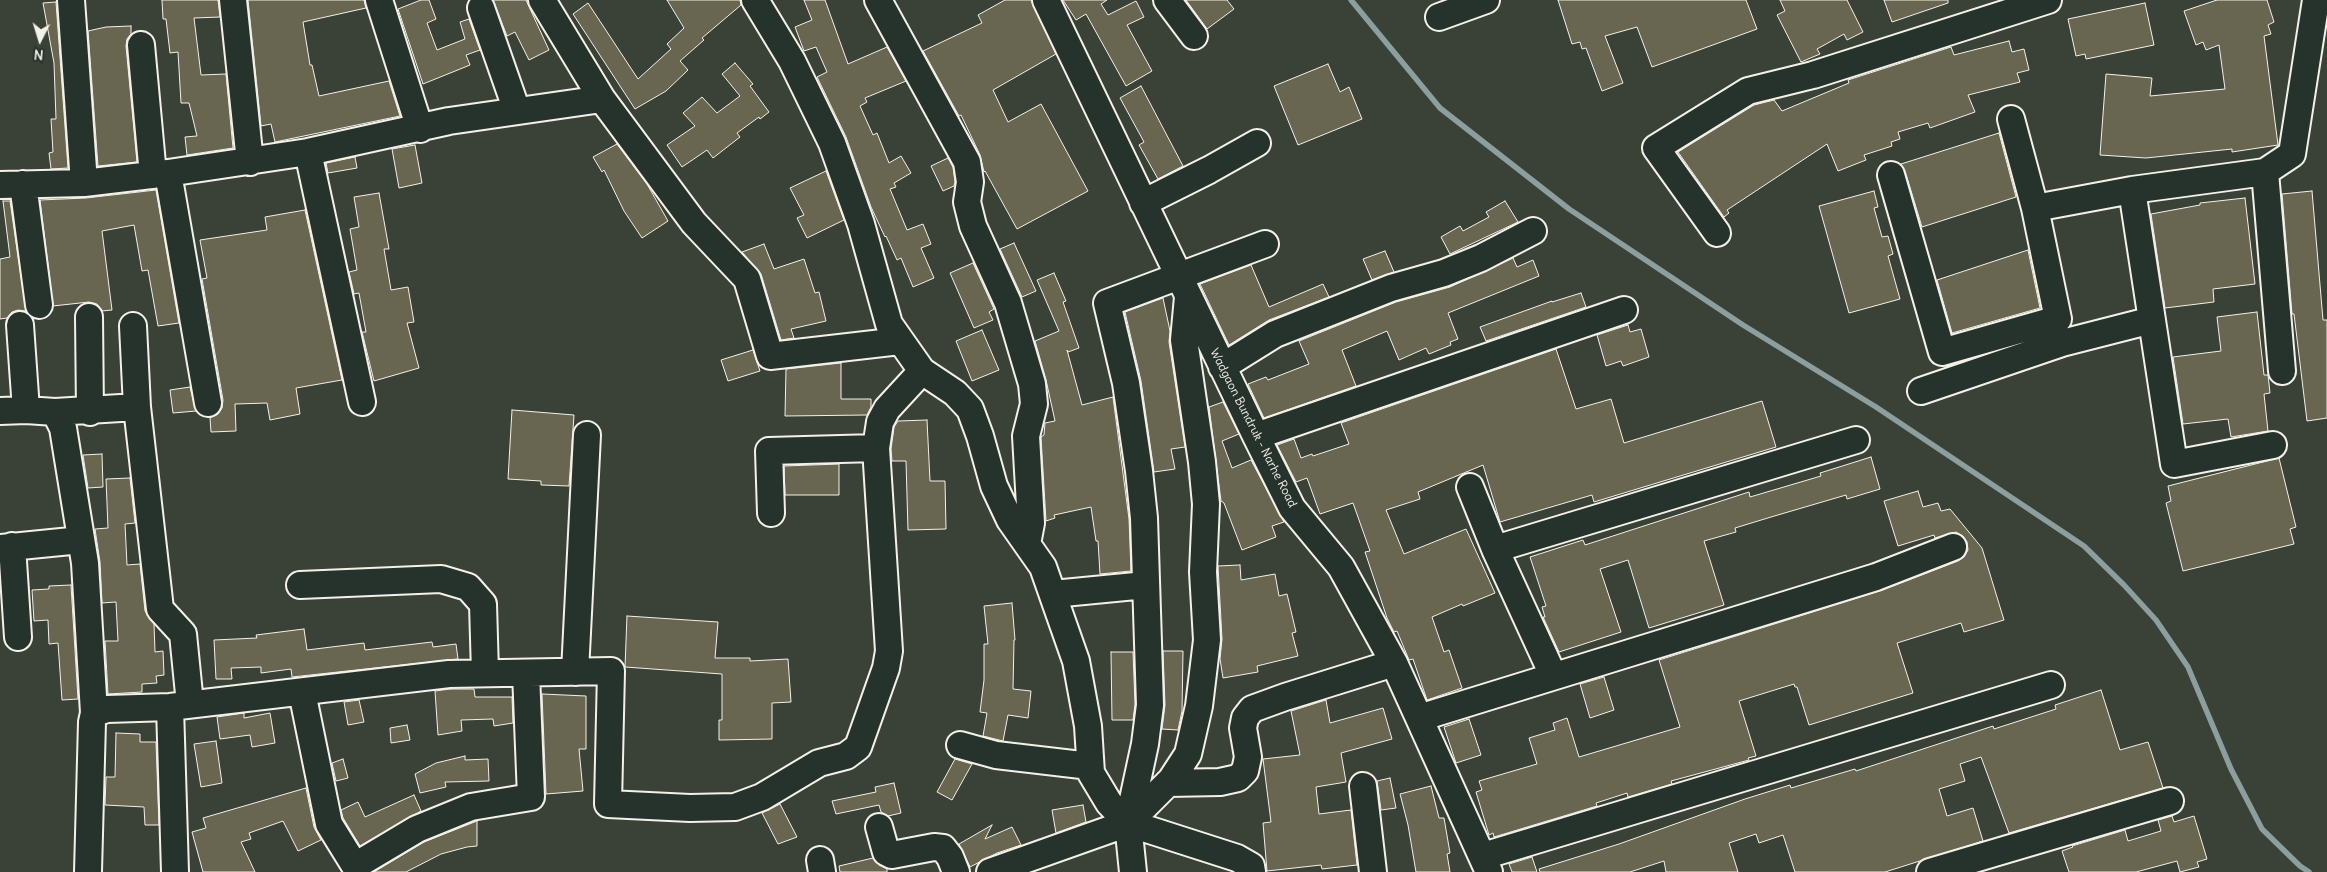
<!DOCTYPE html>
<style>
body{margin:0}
#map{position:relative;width:2327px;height:872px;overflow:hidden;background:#3a4238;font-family:Delius,sans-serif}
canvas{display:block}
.north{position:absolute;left:15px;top:15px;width:50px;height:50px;-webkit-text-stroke:4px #26332d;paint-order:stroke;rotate:185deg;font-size:14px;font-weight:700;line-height:20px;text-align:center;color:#f4f1e8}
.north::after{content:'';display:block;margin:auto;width:18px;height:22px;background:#f4f1e8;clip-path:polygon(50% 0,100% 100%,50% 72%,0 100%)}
</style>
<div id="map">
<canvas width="2327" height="872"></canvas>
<div class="north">N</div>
</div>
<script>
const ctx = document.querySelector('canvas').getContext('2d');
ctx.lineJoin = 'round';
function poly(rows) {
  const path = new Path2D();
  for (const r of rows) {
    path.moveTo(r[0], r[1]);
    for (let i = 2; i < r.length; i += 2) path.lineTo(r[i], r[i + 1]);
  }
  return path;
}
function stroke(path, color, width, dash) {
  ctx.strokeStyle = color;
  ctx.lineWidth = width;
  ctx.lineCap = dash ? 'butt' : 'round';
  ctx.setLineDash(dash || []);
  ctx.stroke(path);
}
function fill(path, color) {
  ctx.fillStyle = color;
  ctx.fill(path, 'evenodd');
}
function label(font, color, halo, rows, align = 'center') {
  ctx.font = font + ' Delius,sans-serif';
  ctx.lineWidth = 4;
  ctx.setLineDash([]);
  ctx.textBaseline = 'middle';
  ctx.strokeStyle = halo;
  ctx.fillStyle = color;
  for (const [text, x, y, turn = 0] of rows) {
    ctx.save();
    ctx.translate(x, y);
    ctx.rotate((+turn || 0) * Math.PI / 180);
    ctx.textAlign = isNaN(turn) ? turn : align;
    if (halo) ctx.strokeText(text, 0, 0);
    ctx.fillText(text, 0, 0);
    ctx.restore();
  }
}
const stream = poly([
 [1351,0,1440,108,1569,209,1743,325,1876,407,2084,546,2124,585,2156,620,2188,667,2231,769,2262,829,2300,866,2309,872]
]);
const building = poly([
 [162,0,218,0,220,17,194,18,201,75,226,74,233,148,187,155,185,137,197,136,189,103,181,103,178,52,170,53,166,19,163,19,162,0],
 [248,0,364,0,366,8,303,22,310,65,312,65,319,96,389,81,400,116,275,142,271,124,261,126,248,0],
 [421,0,429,0,436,19,427,23,437,50,465,39,460,22,469,19,480,50,466,55,470,65,423,84,398,9,421,0],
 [493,0,526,0,549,50,529,60,515,32,507,36,493,0],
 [667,0,740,0,741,5,702,38,704,40,680,61,688,70,666,91,635,109,573,14,588,3,638,79,671,49,667,44,684,28,667,0],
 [804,0,825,0,848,64,887,47,906,81,865,98,867,102,860,106,873,135,877,133,889,163,901,156,911,173,894,183,896,187,890,189,907,230,923,224,931,244,921,248,934,278,913,287,901,258,897,260,886,236,885,237,871,207,846,137,817,77,827,72,816,47,804,51,795,27,812,20,804,0],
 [1005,0,1031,0,1056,54,993,90,1008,122,1041,104,1088,191,1017,229,985,171,984,172,980,155,961,115,959,116,923,51,982,23,978,15,1005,0],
 [1063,0,1107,0,1101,4,1108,15,1136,1,1144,17,1127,25,1152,71,1126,86,1086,14,1076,20,1063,0],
 [1186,0,1227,0,1234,9,1207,29,1186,0],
 [1558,0,1746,0,1757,29,1652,67,1637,27,1605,36,1623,83,1602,91,1586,48,1582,49,1580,42,1572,44,1558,0],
 [1780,0,1847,0,1863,32,1847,40,1844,34,1817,49,1820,54,1801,62,1777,15,1785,11,1780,0],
 [1884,0,1948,0,1948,3,1892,22,1884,0],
 [2217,0,2267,0,2274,22,2268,25,2271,34,2264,36,2278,145,2232,152,2232,149,2146,158,2100,155,2106,74,2152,78,2150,96,2225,89,2219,45,2206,50,2203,42,2196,45,2184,11,2217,0],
 [56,2,68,168,51,169,49,153,53,152,51,119,56,119,54,63,43,3,56,2],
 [2145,3,2154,45,2086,59,2085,54,2076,56,2068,19,2145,3],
 [131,26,131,34,127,39,126,46,137,162,98,166,88,31,106,27,131,26],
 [2009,41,2012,52,2024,49,2029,70,2017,73,2020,82,1968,95,1975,112,1930,128,1928,123,1898,132,1900,139,1891,142,1892,146,1864,155,1866,160,1838,171,1827,144,1727,210,1729,213,1724,217,1678,152,1754,105,1774,100,1782,111,1849,83,1848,80,1951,47,1954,55,2009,41],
 [735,63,753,84,750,86,769,112,760,119,759,117,737,133,740,137,713,158,707,150,682,167,667,145,695,126,683,113,702,97,717,113,740,96,722,74,735,63],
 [1328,64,1340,92,1349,87,1362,119,1298,145,1274,86,1328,64],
 [1141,86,1183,166,1158,179,1139,145,1144,142,1120,98,1141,86],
 [1999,133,2016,197,1922,227,1905,171,1901,164,1999,133],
 [617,144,647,184,668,221,642,238,624,211,604,170,602,172,593,157,617,144],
 [415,145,422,183,399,188,392,149,415,145],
 [355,157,357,168,328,173,326,163,355,157],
 [948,158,953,167,955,182,954,186,943,191,931,166,948,158],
 [826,171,844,220,807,238,797,218,804,215,790,188,826,171],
 [156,190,179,323,158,326,148,270,142,271,134,225,102,231,112,310,102,311,97,304,89,302,53,306,40,200,86,198,156,190],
 [1874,191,1878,207,1874,208,1882,237,1888,236,1893,254,1888,256,1900,299,1849,313,1819,206,1874,191],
 [2312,191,2323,320,2327,320,2327,418,2307,421,2294,314,2292,314,2282,194,2312,191],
 [379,193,389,249,384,249,391,290,408,287,414,322,407,323,419,368,374,381,362,332,366,332,359,293,354,294,349,272,357,270,350,229,359,227,354,197,379,193],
 [2245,198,2255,284,2213,289,2214,302,2165,308,2151,214,2200,205,2200,203,2245,198],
 [3,201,10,201,26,311,18,310,12,312,7,318,0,319,0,259,10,257,3,201],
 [1505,201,1518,222,1450,254,1441,237,1460,226,1463,231,1489,217,1486,212,1505,201],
 [305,210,342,380,296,388,300,414,270,420,267,403,235,404,236,431,211,432,210,418,218,414,222,408,223,400,202,279,207,278,200,240,267,230,265,217,305,210],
 [1014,243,1036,291,1022,297,1000,249,1014,243],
 [764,244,774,269,804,259,815,293,819,292,826,321,791,329,794,338,781,340,761,274,742,252,764,244],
 [2028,250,2040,308,1952,333,1937,280,2028,250],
 [1385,251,1394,272,1372,280,1363,259,1385,251],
 [1513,258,1517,267,1533,260,1539,276,1448,313,1458,339,1450,342,1451,345,1429,354,1426,348,1399,360,1387,331,1342,350,1356,386,1264,418,1248,384,1266,377,1268,380,1309,364,1299,341,1396,302,1450,287,1513,258],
 [973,263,994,309,989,312,993,320,974,328,950,273,973,263],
 [1251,265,1269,307,1323,284,1329,297,1269,320,1229,345,1200,284,1251,265],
 [1054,273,1066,301,1063,302,1079,348,1068,352,1067,350,1082,405,1113,397,1129,519,1131,571,1100,574,1098,541,1096,541,1091,507,1054,515,1055,518,1046,521,1041,437,1044,435,1045,423,1055,421,1046,380,1035,341,1059,331,1037,280,1054,273],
 [1581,293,1586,307,1486,341,1480,327,1552,301,1552,302,1581,293],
 [1163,298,1170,331,1169,342,1185,447,1171,449,1175,469,1154,472,1141,381,1125,312,1163,298],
 [2257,312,2264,375,2268,375,2270,393,2264,394,2268,431,2231,437,2228,419,2183,424,2173,357,2221,351,2217,317,2257,312],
 [1628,325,1630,332,1641,329,1649,357,1623,366,1621,361,1606,366,1597,335,1628,325],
 [982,330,999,370,972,381,956,341,982,330],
 [1556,349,1576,409,1611,399,1624,443,1762,401,1776,447,1594,502,1592,495,1500,522,1483,465,1418,492,1420,499,1386,510,1404,554,1466,529,1495,593,1463,606,1462,604,1432,617,1444,652,1449,650,1462,688,1427,700,1413,659,1409,660,1397,631,1394,632,1387,618,1365,552,1370,551,1353,503,1320,514,1307,478,1296,482,1277,445,1294,439,1301,458,1312,454,1313,456,1349,444,1341,423,1556,349],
 [753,350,760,371,728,381,721,360,753,350],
 [841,363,841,399,871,399,871,407,867,415,785,416,786,369,841,363],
 [190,387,196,411,173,413,170,390,190,387],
 [1223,402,1239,434,1222,441,1232,468,1251,460,1284,522,1272,526,1276,537,1242,550,1224,503,1221,501,1209,407,1223,402],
 [512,410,574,415,569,486,541,485,541,481,508,479,512,410],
 [927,420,930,481,945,481,946,529,908,530,906,461,892,461,891,449,894,427,898,421,927,420],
 [102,454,103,487,88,488,83,455,102,454],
 [1871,457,1880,489,1847,499,1846,495,1771,517,1735,528,1736,532,1704,541,1724,605,1649,628,1628,560,1600,569,1621,632,1559,652,1543,617,1545,617,1542,607,1546,606,1530,557,1583,540,1585,545,1749,492,1750,497,1821,476,1820,473,1871,457],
 [2279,458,2296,527,2290,529,2294,544,2183,571,2166,503,2171,501,2168,486,2279,458],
 [839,464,839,495,785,495,784,466,839,464],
 [130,478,135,523,125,524,127,565,140,564,145,611,154,624,155,652,163,651,164,675,156,676,157,683,142,684,142,692,108,694,105,641,118,641,116,602,102,603,100,562,95,529,108,528,106,479,130,478],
 [1918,491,1923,507,1938,503,1941,511,1950,509,1982,548,2004,620,1964,632,1961,623,1897,643,1913,693,1809,725,1797,687,1795,687,1794,684,1739,701,1756,756,1748,758,1749,760,1671,781,1672,784,1628,797,1627,793,1596,803,1597,806,1494,837,1493,833,1489,835,1476,792,1482,790,1479,781,1537,764,1529,738,1555,730,1553,723,1567,718,1579,757,1680,727,1659,660,1880,591,1958,561,1964,557,1968,550,1967,542,1963,536,1956,532,1935,538,1934,535,1898,546,1884,501,1918,491],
 [1240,565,1241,580,1275,574,1279,596,1287,594,1296,632,1292,633,1298,656,1257,666,1258,672,1223,678,1220,659,1222,639,1218,566,1240,565],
 [71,585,78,699,62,700,58,643,49,644,48,620,34,621,32,590,49,589,49,586,71,585],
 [1012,603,1015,640,1014,640,1013,689,1031,691,1028,718,1008,715,1003,741,983,736,987,713,980,712,984,680,984,644,988,644,984,606,1012,603],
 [627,616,718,622,715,658,750,658,750,661,788,659,791,702,772,703,772,739,719,740,719,720,722,720,722,674,625,667,627,616],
 [304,629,307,650,364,643,365,650,432,642,433,647,456,644,458,659,292,677,291,669,261,673,261,667,231,668,232,679,216,679,214,640,257,638,256,635,304,629],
 [1163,651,1183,651,1182,711,1178,730,1162,729,1165,705,1163,651],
 [1111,652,1133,652,1135,704,1133,720,1112,720,1111,652],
 [1604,677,1614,710,1590,718,1580,684,1604,677],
 [450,689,474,689,475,697,512,697,513,723,494,726,493,719,461,720,462,731,438,735,435,691,450,689],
 [2101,690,2120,750,2148,742,2163,788,2009,833,1981,757,1960,764,1965,781,1939,789,1947,816,1973,808,1983,841,1885,872,1795,872,1783,835,1759,843,1756,834,1729,843,1738,872,1666,872,1664,861,1630,872,1540,872,1539,869,1619,844,1745,799,1790,785,1791,788,1855,769,1856,771,1993,726,1994,729,2056,709,2055,705,2101,690],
 [542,694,586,696,586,749,579,749,583,791,546,794,542,694],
 [359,700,364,722,348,725,344,702,359,700],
 [1326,700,1330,723,1383,708,1392,739,1341,753,1346,782,1316,787,1319,814,1351,810,1357,865,1322,869,1321,865,1267,871,1263,823,1271,822,1263,759,1300,755,1291,711,1326,700],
 [244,713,244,718,270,713,275,743,252,747,250,735,220,739,217,717,244,713],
 [1469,719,1481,755,1456,763,1444,727,1469,719],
 [407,725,410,740,391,743,390,728,407,725],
 [116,733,140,734,140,742,156,742,159,825,145,825,144,807,105,805,106,777,115,777,116,733],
 [216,741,222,783,201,787,194,744,216,741],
 [465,756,465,760,488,759,489,781,445,782,446,787,420,793,415,774,436,763,465,756],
 [343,759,348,778,336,781,332,763,343,759],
 [955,759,972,764,952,800,937,792,955,759],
 [1390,778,1396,808,1381,810,1377,781,1390,778],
 [894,783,901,813,888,816,881,812,879,805,836,814,832,801,876,792,875,787,894,783],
 [1431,786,1439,818,1444,818,1450,853,1447,854,1450,872,1416,872,1408,825,1400,794,1431,786],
 [306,788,314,827,321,840,298,851,283,821,249,833,251,839,241,842,255,872,203,872,192,832,206,828,203,818,306,788],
 [414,795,421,811,360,846,343,818,341,810,358,802,365,817,414,795],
 [780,804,797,837,778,844,762,813,780,804],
 [1083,805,1086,822,1056,833,1052,810,1083,805],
 [2172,816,2174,822,2194,816,2207,859,2197,862,2199,867,2180,872,2177,861,2136,872,2069,872,2062,851,2073,847,2072,846,2125,830,2128,841,2161,831,2158,820,2172,816],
 [477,821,477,846,467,847,441,854,406,872,374,872,424,842,477,821],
 [992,825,985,839,1012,827,1021,845,997,853,970,867,959,844,992,825],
 [1532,857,1537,872,1512,872,1509,864,1532,857],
 [873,858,879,865,887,869,887,872,840,872,839,866,873,858]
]);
const minor = poly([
 [71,0,84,183],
 [233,0,250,162],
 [379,0,420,129],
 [542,0,602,99,694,223,747,279,770,356,900,341],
 [755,0,792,61,832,143,861,224,889,324,922,371,955,393,970,409,980,436,994,486,1010,520,1043,567,1076,661,1088,726,1091,773,1109,803,1128,823,1237,858,1251,866,1252,872],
 [878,0,967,162,970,182,967,202,973,226,1008,303,1032,384,1034,404,1026,436,1031,523,1027,544],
 [1046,0,1256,436,1292,508,1341,567,1394,663,1489,872],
 [1167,0,1194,36],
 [481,8,517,111],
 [1439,17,1486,0],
 [141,45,153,175],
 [308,152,362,402],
 [2265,172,2282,371],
 [168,173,208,403],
 [1891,175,1942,352,2058,319,2035,208,2011,119],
 [23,184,39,305],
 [0,185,84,183,168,173,308,152,449,121,602,99],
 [2132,190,2174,464,2273,445],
 [1143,203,1209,170,1257,143],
 [2035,208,2132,190,2265,172,2292,154,2316,0],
 [1717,233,1656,148,1748,91,1813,75,2048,0],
 [89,317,90,412],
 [20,325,26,410],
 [1222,367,1275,334,1391,288,1444,273,1481,258,1533,231],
 [1921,391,2062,343,2152,320],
 [137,407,160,609,183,634,190,704],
 [0,411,26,410,55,412,63,428,85,563,94,713],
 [55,412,137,407,133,326],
 [1256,436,1624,310],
 [1470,487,1495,549,1553,675],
 [771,513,769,451,876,448],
 [12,546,18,637],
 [0,548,81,540],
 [1495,549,1856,440],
 [300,585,441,579,468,587,483,604,485,673],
 [1053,594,1146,585],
 [575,672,587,435],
 [302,692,329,824,355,866,417,829,471,807,531,797,526,673],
 [170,707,175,872],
 [1419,718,1876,577,1953,547],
 [960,745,996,755,1090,766],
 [1168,783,1220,782,1238,778,1245,771,1248,757,1243,728,1245,718,1252,709,1285,697,1394,663],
 [1363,786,1373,872],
 [879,827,886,852,892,855,934,847,943,848,950,857,956,872],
 [1483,856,2051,685],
 [820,860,822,872],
 [88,872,92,722,94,713,107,709,170,707,449,674,611,671,608,804,690,808,735,807,762,797,819,763,846,756,858,747,886,668,889,651,876,448,880,422,887,409,922,371],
 [990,872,1128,823,1171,780,1188,754,1199,706,1207,640,1203,572,1206,504,1202,462,1184,340,1188,297],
 [1133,872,1128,823,1145,744,1150,705,1144,518,1139,471,1126,383,1107,303,1265,244],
 [1930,872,2170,801]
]);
const streetNames = [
 ["Wadgaon Bundruk - Narhe Road",1253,428,63]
];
stroke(stream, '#8c9e9e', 5.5);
fill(building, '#686551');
stroke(building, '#f4f1e8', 1);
stroke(minor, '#f4f1e8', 30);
stroke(minor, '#26332d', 26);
label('12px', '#f4f1e8', '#26332d', streetNames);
</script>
